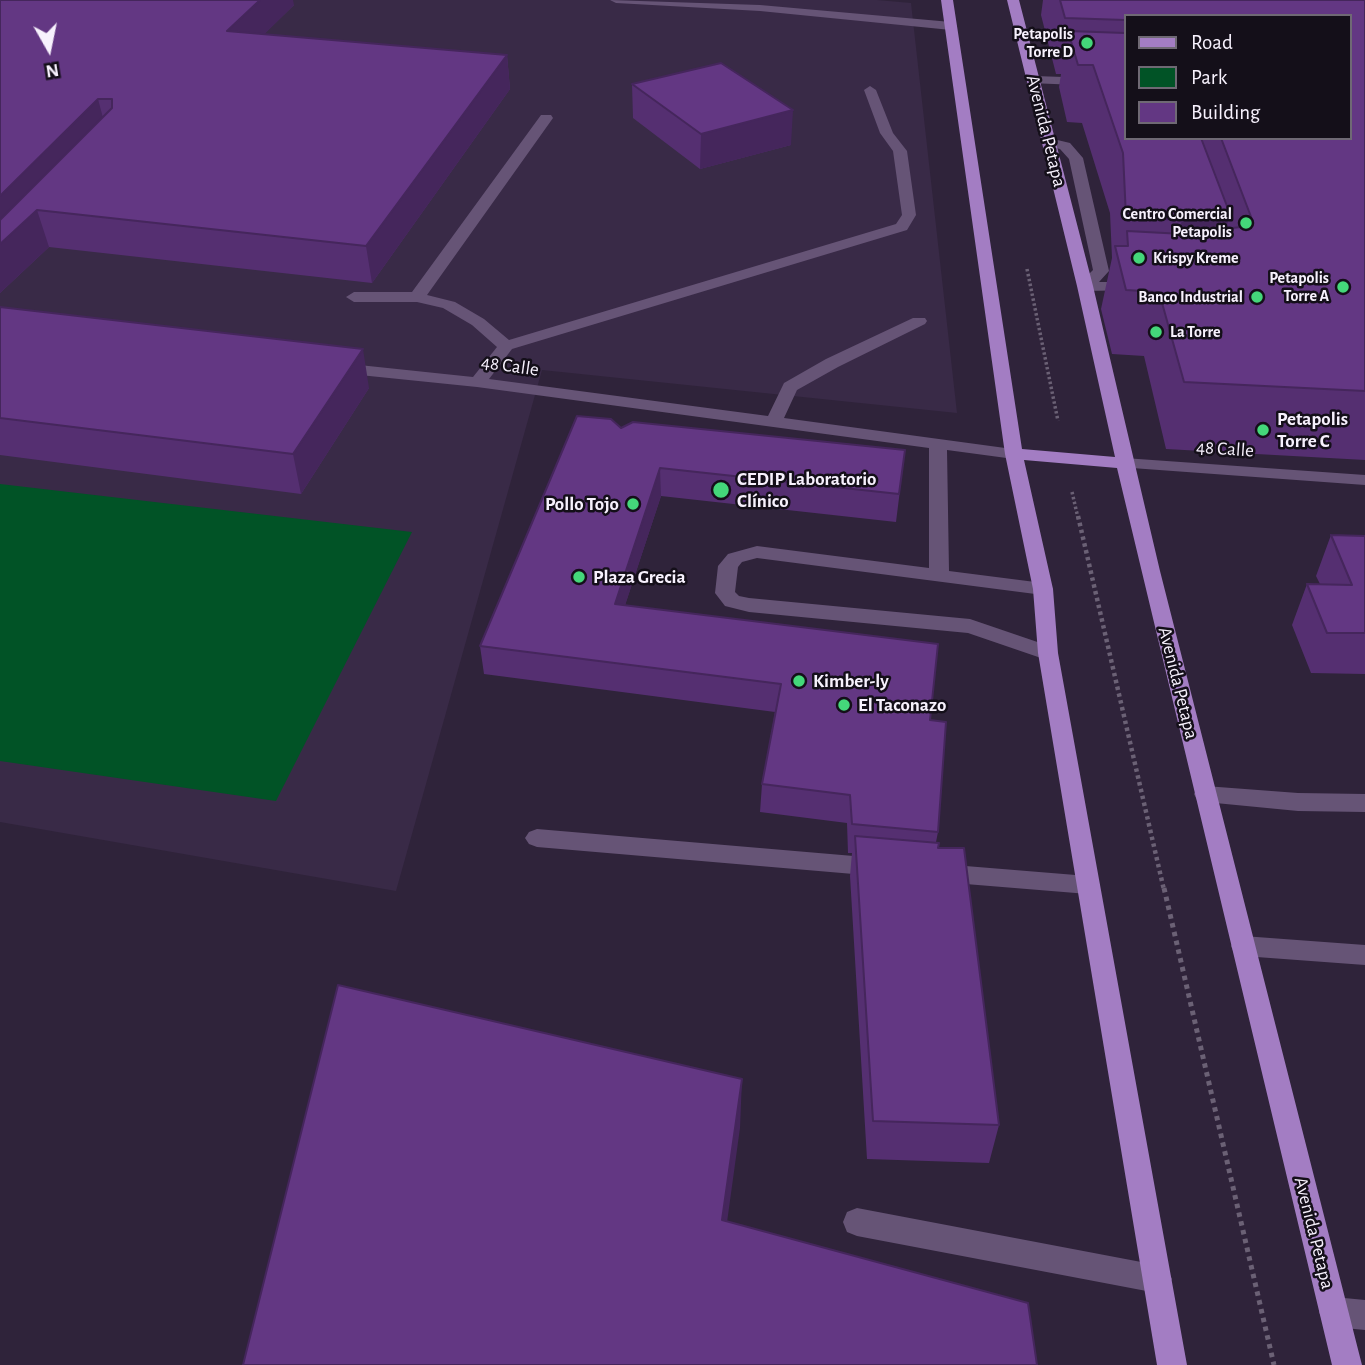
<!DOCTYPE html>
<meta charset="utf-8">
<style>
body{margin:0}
#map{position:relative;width:1365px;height:1365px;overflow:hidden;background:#2f233a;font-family:"Alegreya Sans",sans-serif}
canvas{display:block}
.legend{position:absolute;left:1124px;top:14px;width:228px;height:126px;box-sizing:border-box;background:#140f19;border:2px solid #6f6974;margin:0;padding:9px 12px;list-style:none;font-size:21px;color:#f7f1fd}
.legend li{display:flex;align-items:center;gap:14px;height:35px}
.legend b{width:35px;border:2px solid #6f6974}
.north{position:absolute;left:14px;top:14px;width:70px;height:70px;-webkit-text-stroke:5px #140f19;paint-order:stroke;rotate:171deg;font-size:19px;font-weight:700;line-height:28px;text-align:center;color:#f7f1fd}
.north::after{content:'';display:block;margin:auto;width:24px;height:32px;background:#f7f1fd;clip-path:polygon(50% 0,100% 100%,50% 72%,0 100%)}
</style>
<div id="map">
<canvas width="1365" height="1365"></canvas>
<ul class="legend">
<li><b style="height:9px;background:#a37dc3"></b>Road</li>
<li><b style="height:19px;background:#015326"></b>Park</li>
<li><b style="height:19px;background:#633783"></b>Building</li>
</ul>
<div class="north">N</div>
</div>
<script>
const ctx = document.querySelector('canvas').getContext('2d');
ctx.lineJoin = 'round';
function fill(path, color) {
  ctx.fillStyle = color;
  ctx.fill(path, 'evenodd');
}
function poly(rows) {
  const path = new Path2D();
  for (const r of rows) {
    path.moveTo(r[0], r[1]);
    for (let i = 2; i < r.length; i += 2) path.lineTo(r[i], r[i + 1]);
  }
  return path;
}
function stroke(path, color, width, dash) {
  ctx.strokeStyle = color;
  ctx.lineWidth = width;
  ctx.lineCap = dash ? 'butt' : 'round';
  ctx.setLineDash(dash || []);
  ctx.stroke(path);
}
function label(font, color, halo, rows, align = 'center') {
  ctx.font = font + ' "Alegreya Sans",sans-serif';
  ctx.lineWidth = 5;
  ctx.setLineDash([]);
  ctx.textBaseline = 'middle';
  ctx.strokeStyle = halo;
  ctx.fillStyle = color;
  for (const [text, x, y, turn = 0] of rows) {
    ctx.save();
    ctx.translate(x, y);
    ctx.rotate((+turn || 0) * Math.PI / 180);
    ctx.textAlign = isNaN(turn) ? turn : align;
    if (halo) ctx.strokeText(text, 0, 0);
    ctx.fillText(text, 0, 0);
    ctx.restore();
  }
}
const built = poly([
 [0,0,877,0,911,3,957,413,542,370,396,891,0,822]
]);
const green = poly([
 [0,484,412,532,276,801,0,761]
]);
const pathFar2 = poly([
 [1027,269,1058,421],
 [1072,492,1078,518]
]);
const pathFar1 = poly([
 [1078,516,1164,890]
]);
const path = poly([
 [1164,888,1274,1365]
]);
const minor = poly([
 [610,0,760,5,951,22,957,26,951,30,760,11,616,3,610,0],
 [1034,76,1125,79,1125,87,1030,83,1028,80,1034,76],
 [870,86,876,90,893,133,907,151,916,215,907,230,512,349,489,379,768,416,784,383,826,359,913,318,925,318,927,321,925,324,838,367,797,390,784,418,1020,450,1023,454,1020,458,1014,459,947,450,949,571,1043,583,1050,584,1053,589,1050,594,1043,595,757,558,742,562,738,567,735,592,739,596,749,598,970,619,1055,648,1058,653,1055,658,1041,658,968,633,749,612,725,606,715,593,718,566,728,554,757,546,929,568,929,448,477,387,340,373,332,368,340,363,473,377,497,347,472,325,443,308,417,302,354,302,346,297,354,292,412,292,541,115,551,115,553,118,427,295,455,302,484,319,509,340,896,224,902,215,893,151,880,133,864,90,870,86],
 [1049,138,1070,143,1083,158,1109,271,1099,282,1135,282,1143,287,1140,290,1085,291,1077,286,1093,270,1069,159,1060,149,1044,145,1042,142,1049,138],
 [1124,458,1365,475,1365,485,1118,467,1115,463,1118,459,1124,458],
 [1205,786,1298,793,1365,794,1365,812,1298,811,1205,802,1197,800,1194,794,1197,788,1205,786],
 [537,829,877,858,885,860,889,867,885,874,877,876,537,847,529,844,525,838,529,832,537,829],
 [941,864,1088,876,1096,878,1100,885,1096,892,1088,894,941,882,933,880,929,873,933,866,941,864],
 [1243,936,1365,945,1365,965,1243,956,1234,953,1231,946,1234,939,1243,936],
 [857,1208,1157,1265,1167,1269,1172,1279,1167,1289,1157,1293,857,1236,847,1232,843,1222,847,1212,857,1208],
 [1334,1297,1365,1300,1365,1330,1334,1327,1323,1322,1319,1312,1323,1302,1334,1297]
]);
const major = poly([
 [941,0,953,0,1022,449,1115,457,1077,286,1007,0,1019,0,1093,286,1160,571,1362,1365,1332,1365,1117,468,1024,460,1053,589,1058,653,1187,1365,1157,1365,1038,653,1033,589,1005,454,941,0]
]);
const wall = poly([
 [0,0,294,5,264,34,507,55,510,89,372,283,49,247,0,293],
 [1043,0,1365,0,1365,460,1166,449,1144,356,1112,354,1101,309,1112,258,1110,213,1082,123,1067,122,1059,87,1061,74,1056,74,1041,15],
 [1125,16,1349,16,1349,138,1125,138],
 [632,84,791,145,700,169,633,118],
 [0,307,369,388,301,494,0,455],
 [621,428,905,450,896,522,661,496,625,605,930,720,938,832,936,842,999,1125,989,1163,867,1159,850,876,852,853,848,853,847,823,760,812,762,784,775,712,484,674,480,646],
 [1331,535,1365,536,1365,674,1311,673,1292,625,1307,584,1320,584,1316,576]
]);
const shadedWall = poly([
 [260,0,293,0,294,5,234,64,227,31],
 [507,55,510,89,372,283,366,246],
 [98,99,107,133,37,210,49,247,0,293,0,196],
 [793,110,791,145,700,169,701,134],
 [1230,214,1213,277,1167,282,1182,220],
 [363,349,369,388,301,494,293,454],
 [660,468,661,496,616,633,615,604],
 [742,1079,740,1128,721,1266,722,1220]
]);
const building = poly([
 [0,0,260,0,227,31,507,55,366,246,37,210,0,244,0,220,112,108,112,99,98,99,0,196,0,0],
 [1060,0,1365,0,1365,391,1184,382,1159,292,1126,290,1115,246,1128,246,1127,231,1183,234,1249,226,1253,222,1221,138,1349,138,1349,16,1125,16,1125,20,1065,18,1060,0],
 [1068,31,1125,33,1125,138,1201,138,1230,214,1182,220,1126,217,1123,153,1093,65,1078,65,1068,31],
 [721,63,793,110,701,134,632,84,721,63],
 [0,307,363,349,293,454,0,418,0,307],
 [577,416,611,419,621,428,633,422,905,450,899,494,660,468,615,604,938,644,930,720,946,722,938,832,852,824,850,795,762,784,781,684,480,646,577,416],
 [1331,535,1365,536,1365,633,1327,633,1307,584,1352,585,1331,535],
 [855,836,939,843,938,848,964,848,999,1125,873,1121,855,836],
 [338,985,742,1079,722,1220,1028,1303,1037,1365,243,1365,338,985]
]);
const markers = [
 [1087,43,7,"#44d77a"],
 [1246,223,7,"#44d77a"],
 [1139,258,7,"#44d77a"],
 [1343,287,7,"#44d77a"],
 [1257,297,7,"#44d77a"],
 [1156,332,7,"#44d77a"],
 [1263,430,7,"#44d77a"],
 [721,490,9,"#44d77a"],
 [633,504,7,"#44d77a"],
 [579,577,7,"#44d77a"],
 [799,681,7,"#44d77a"],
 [844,705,7,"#44d77a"]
];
const farPoinames = [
 ["Petapolis",1073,34],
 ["Torre D",1073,52],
 ["Centro Comercial",1232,214],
 ["Petapolis",1232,232],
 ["Krispy Kreme",1153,258,"left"],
 ["Petapolis",1329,278],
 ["Torre A",1329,296],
 ["Banco Industrial",1243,297],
 ["La Torre",1170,332,"left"]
];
const streetNames = [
 ["Avenida Petapa",1046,131,76],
 ["48 Calle",510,366,8],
 ["48 Calle",1225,449,4],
 ["Avenida Petapa",1178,683,76],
 ["Avenida Petapa",1314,1233,76]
];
const poiNames = [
 ["Petapolis",1277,419],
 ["Torre C",1277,441],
 ["CEDIP Laboratorio",737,479],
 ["Clínico",737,501],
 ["Pollo Tojo",619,504,"right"],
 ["Plaza Grecia",593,577],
 ["Kimber-ly",813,681],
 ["El Taconazo",858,705]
];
fill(built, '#392a47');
fill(green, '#015326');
stroke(pathFar2, '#6b6175', 3.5, [2.5, 2.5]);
stroke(pathFar1, '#6b6175', 4.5, [3.5, 3.5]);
stroke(path, '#6b6175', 5, [4.5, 4.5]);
fill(minor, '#665476');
fill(major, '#a37dc3');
fill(wall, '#552f71');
fill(shadedWall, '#45265c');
fill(building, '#633783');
stroke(building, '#45265c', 2);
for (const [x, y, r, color] of markers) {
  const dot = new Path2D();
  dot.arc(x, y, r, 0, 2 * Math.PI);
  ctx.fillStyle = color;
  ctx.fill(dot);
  stroke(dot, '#140f19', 2.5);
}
label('bold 16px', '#f7f1fd', '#140f19', farPoinames, 'right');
label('19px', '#f7f1fd', '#140f19', streetNames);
label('bold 19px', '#f7f1fd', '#140f19', poiNames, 'left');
</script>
